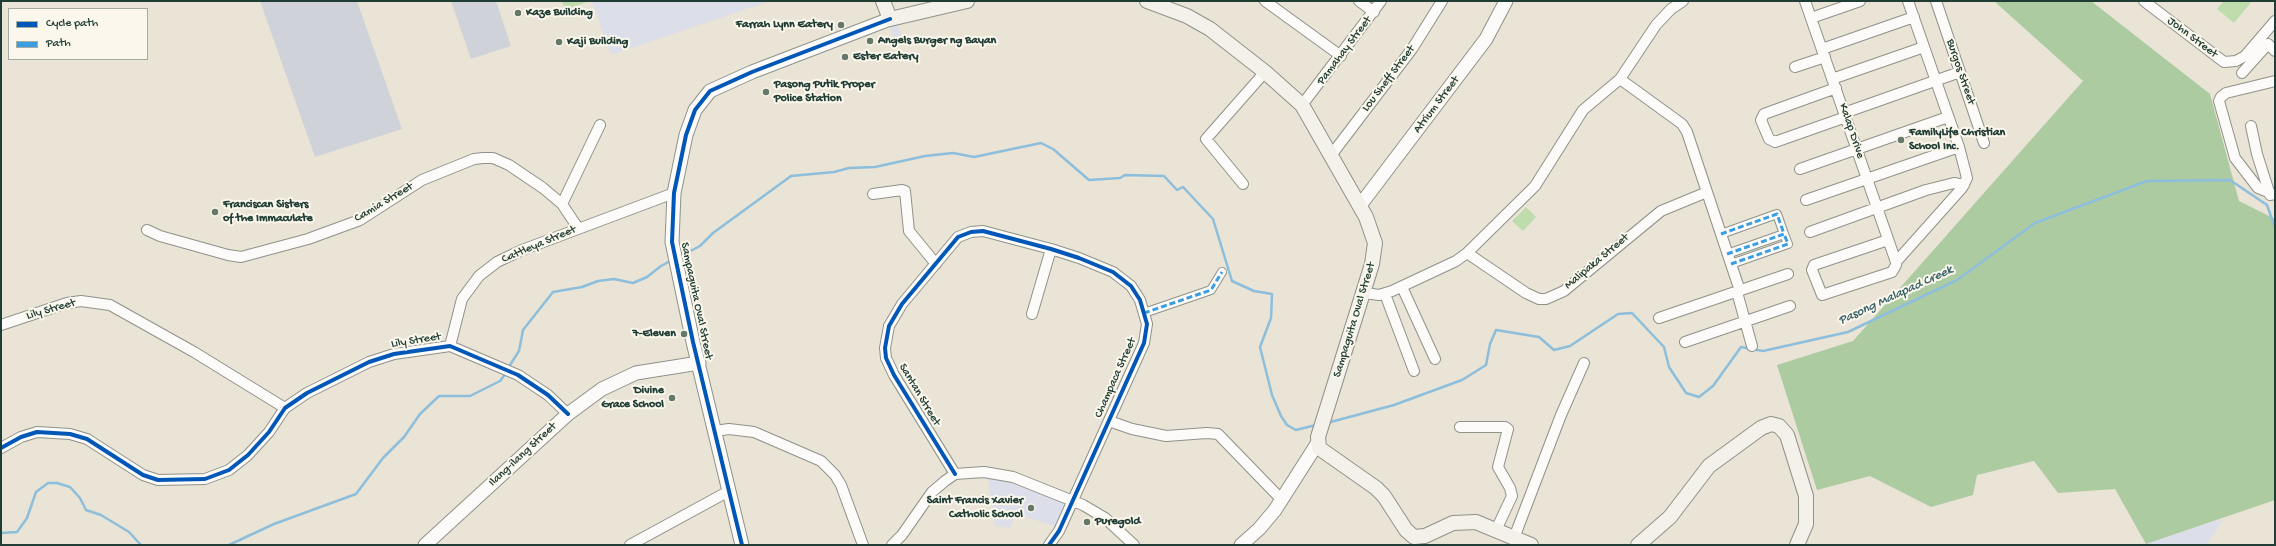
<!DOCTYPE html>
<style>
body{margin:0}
#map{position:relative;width:2276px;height:546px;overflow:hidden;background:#e9e4d5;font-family:"Gochi Hand",sans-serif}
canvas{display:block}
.frame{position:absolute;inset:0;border:2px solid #1f3d34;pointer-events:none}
.legend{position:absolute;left:8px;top:8px;width:140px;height:52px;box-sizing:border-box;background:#fbf7ec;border:1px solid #a3ada2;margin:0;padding:5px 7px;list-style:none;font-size:12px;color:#1f3d34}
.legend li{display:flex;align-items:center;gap:8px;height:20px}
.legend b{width:20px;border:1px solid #a3ada2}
</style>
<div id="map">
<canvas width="2276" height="546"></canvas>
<div class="frame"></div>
<ul class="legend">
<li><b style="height:5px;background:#0057b8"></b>Cycle path</li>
<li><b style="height:5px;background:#3c9ee2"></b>Path</li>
</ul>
</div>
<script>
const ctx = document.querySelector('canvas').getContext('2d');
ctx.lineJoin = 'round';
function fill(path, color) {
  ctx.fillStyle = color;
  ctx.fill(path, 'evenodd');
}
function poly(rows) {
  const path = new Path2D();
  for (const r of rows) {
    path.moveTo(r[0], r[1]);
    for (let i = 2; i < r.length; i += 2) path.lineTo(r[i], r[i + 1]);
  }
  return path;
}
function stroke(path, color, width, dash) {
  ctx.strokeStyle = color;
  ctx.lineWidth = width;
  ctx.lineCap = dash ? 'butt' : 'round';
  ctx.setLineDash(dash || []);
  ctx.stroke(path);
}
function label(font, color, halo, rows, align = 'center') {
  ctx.font = font + ' "Gochi Hand",sans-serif';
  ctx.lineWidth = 4;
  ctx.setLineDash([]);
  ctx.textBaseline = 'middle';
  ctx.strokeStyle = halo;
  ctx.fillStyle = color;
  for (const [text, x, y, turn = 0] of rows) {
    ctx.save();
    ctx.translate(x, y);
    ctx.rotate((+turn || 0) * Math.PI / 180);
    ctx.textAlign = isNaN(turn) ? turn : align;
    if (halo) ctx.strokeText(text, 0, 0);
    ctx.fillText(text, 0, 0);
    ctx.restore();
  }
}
const built = poly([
 [592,1,770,1,611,55],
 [898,25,903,40,895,43,890,27],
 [988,478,1021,482,1073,502,1061,528,1015,514,1010,528,995,526],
 [2223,520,2207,545,2143,545,2215,521]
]);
const industrial = poly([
 [260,1,357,1,402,129,315,157],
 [451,1,496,1,511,46,471,59]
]);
const green = poly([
 [562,1,587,1,587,2,565,10],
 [2224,1,2252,1,2234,23,2217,9],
 [1526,207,1536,217,1523,231,1512,221]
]);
const forest = poly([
 [1994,1,2091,1,2210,94,2239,201,2275,219,2275,500,2146,544,2115,489,2058,493,2034,461,1977,475,1973,495,1931,507,1870,476,1817,490,1777,365,1853,341,2083,81]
]);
const stream = poly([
 [679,257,700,246,713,233,791,176,834,172,849,168,875,167,925,156,953,153,974,157,1041,143,1053,149,1089,180,1120,178,1125,175,1164,176,1177,190,1183,187,1213,219,1232,281,1254,291,1272,294,1271,318,1260,347,1272,395,1281,416,1287,425,1296,430,1316,425],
 [508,368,519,351,523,330,553,292,582,287,598,281,614,279,633,283,647,277,661,266,672,260],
 [1327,423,1394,405,1462,380,1486,365,1490,344,1496,330,1539,337,1554,350,1570,346,1618,314,1632,313,1664,347,1669,367,1686,393,1699,397,1713,386,1741,347,1763,351,1848,332,1957,280,2035,223,2147,181,2230,180,2267,205,2275,228],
 [1,533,17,532,27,518,36,492,48,483,57,483,70,487,80,498,86,510,101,515,129,532,141,545],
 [229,545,274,524,356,494,383,458,404,437,420,414,439,396,470,396,500,381,506,373]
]);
const pedestrian = poly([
 [1721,234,1777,214,1784,234,1727,254],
 [1731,264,1788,244,1784,234],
 [1144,313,1211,290,1222,272]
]);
const minor = poly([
 [1265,1,1341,56],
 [1359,1,1374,12],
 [1805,1,1896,262],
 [1936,1,1984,143],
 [2144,1,2224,62,2236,61,2245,56,2275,21],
 [1811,18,1860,1],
 [1822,49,1914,17],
 [1795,67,1825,57],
 [2242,73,2268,44,2275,51],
 [1620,79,1682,124,1687,132,1740,291],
 [1832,79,1924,47],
 [2275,81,2226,93,2221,97,2219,101,2235,158,2258,188,2275,195],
 [1836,88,1764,114,1761,120,1769,139,1775,142,1846,117],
 [1302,105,1381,1],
 [1844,113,1960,72],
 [2251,126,2257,154,2270,195],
 [1332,154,1412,49,1442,1],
 [1800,169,1948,117],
 [1243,184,1206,139,1265,72],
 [873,194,902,190,905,191,909,231,936,264],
 [1806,200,1959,147],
 [562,204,600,125],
 [147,230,160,236,228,255,241,257,308,239,360,220,422,180,474,159,483,158,493,158,509,165,543,188,562,204,578,228],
 [1810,232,1926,190,1954,183,1964,185],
 [1888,240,1814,265,1812,270,1822,295,1892,272,1896,265,1896,262,1962,188,1967,178,1959,147,1908,1],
 [1467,253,1526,293,1539,299,1546,299,1564,291,1661,211,1707,192],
 [1402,287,1435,359],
 [1737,292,1752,346],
 [1365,293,1379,295,1392,291,1456,261,1467,253,1535,186,1583,110,1620,79,1656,25,1671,9,1683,1],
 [1385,294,1414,371],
 [1032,314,1051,249],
 [1659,318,1788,274],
 [1,325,67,303,81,301,110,305,194,352,285,408],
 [1685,342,1790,306],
 [450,346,462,299,479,276,497,262,522,250,674,193],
 [1109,421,1132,429,1166,436,1207,433,1218,434,1282,500],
 [1460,427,1505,427,1508,429,1498,467,1510,488,1512,496,1496,530],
 [715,431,729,429,754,432,821,461,835,475,841,485,863,545],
 [1,448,21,437,37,432,70,434,87,439,143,475,158,480,205,479,229,470,248,455,269,432,285,408,307,393,369,362,394,354,450,346,518,375,548,395,568,414],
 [955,474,894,375,886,358,885,348,889,326,902,304,958,237,971,232,983,231,1051,249,1079,258,1113,272,1131,286,1140,300,1147,324,1144,343,1059,531,1049,545],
 [1514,538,1561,415,1584,363],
 [630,545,729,491],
 [892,545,902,535,932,492,945,481,955,474,984,472,1013,477,1083,505,1105,518,1134,545]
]);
const tertiary = poly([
 [1361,204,1486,39,1506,1],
 [425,545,568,414,602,389,636,373,699,363],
 [742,545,693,342,672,242,674,193,686,135,695,110,710,91,752,72,890,19],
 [1241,545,1259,529,1275,510,1317,444]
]);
const secondary = poly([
 [883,1,890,19,967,1],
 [1147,1,1187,16,1210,29,1265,72,1302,105,1366,217,1375,243,1372,264,1318,437,1319,448,1376,488,1384,496,1406,530,1414,537,1425,536,1453,523,1476,522,1531,545],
 [1638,545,1670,517,1709,466,1761,428,1771,424,1779,426,1787,435,1806,496,1806,524,1797,545]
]);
const quiet = poly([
 [1721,234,1777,214,1784,234,1727,254],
 [1731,264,1788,244,1784,234],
 [1144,313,1211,290,1222,272]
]);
const cycleway = poly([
 [1,448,21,437,37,432,70,434,87,439,143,475,158,480,205,479,229,470,248,455,269,432,285,408,307,393,369,362,394,354,450,346,518,375,548,395,568,414],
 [955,474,894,375,886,358,885,348,889,326,902,304,958,237,971,232,983,231,1051,249,1079,258,1113,272,1131,286,1140,300,1147,324,1144,343,1059,531,1049,545],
 [742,545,693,342,672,242,674,193,686,135,695,110,710,91,752,72,890,19]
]);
const markers = [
 [518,13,4,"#66776c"],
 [841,25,4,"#66776c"],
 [870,41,4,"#66776c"],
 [559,42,4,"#66776c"],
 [845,57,4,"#66776c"],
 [766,92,4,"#66776c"],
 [1901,140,4,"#66776c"],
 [215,212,4,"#66776c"],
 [684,334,4,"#66776c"],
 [672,398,4,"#66776c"],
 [1031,508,4,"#66776c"],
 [1087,522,4,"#66776c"]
];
const poiNames = [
 ["Kaze Building",526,13],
 ["Farrah Lynn Eatery",833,25,"right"],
 ["Angels Burger ng Bayan",878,41],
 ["Kaji Building",567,42],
 ["Ester Eatery",853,57],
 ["Pasong Putik Proper",774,85],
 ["Police Station",774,99],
 ["FamilyLife Christian",1909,133],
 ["School Inc.",1909,147],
 ["Franciscan Sisters",223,205],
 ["of the Immaculate",223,219],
 ["7-Eleven",676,334,"right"],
 ["Divine",664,391,"right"],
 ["Grace School",664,405,"right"],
 ["Saint Francis Xavier",1023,501,"right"],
 ["Catholic School",1023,515,"right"],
 ["Puregold",1095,522]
];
const streetNames = [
 ["John Street",2192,38,37],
 ["Pamahay Street",1345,51,-53],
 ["Burgos Street",1960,72,71],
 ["Lou Sheff Street",1389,79,-53],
 ["Atrium Street",1437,105,-53],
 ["Kalap Drive",1851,131,71],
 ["Camia Street",384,203,-31],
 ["Cattleya Street",539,245,-23],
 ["Malipaka Street",1597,262,-40],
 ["Sampaguita Oval Street",696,301,78],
 ["Lily Street",51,310,-16],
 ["Sampaguita Oval Street",1355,320,-73],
 ["Lily Street",416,341,-9],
 ["Champaca Street",1116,378,-66],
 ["Santan Street",919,395,59],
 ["Ilang-ilang Street",523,455,-43]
];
const waterNames = [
 ["Pasong Malapad Creek",1896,296,-25]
];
fill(built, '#dcdee9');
fill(industrial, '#d0d2da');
fill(green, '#bedcac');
fill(forest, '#adcba1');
stroke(stream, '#8dbedb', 2.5);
stroke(pedestrian, '#8f9289', 10);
stroke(minor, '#8f9289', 12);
stroke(tertiary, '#8f9289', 15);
stroke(secondary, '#8f9289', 16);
stroke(pedestrian, '#fcfbf9', 8);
stroke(minor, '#fcfbf9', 10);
stroke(tertiary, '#fcfbf9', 13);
stroke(secondary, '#f4f1ea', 14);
stroke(quiet, '#3c9ee2', 3, [6, 3]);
stroke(cycleway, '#0057b8', 4);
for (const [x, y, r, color] of markers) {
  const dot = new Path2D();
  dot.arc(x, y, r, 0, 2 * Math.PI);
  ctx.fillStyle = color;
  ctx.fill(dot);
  stroke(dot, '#fbf7ec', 1.5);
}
label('bold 12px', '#1f3d34', '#fbf7ec', poiNames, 'left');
label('12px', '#1f3d34', '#fbf7ec', streetNames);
label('italic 13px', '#345f67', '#fbf7ec', waterNames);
</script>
